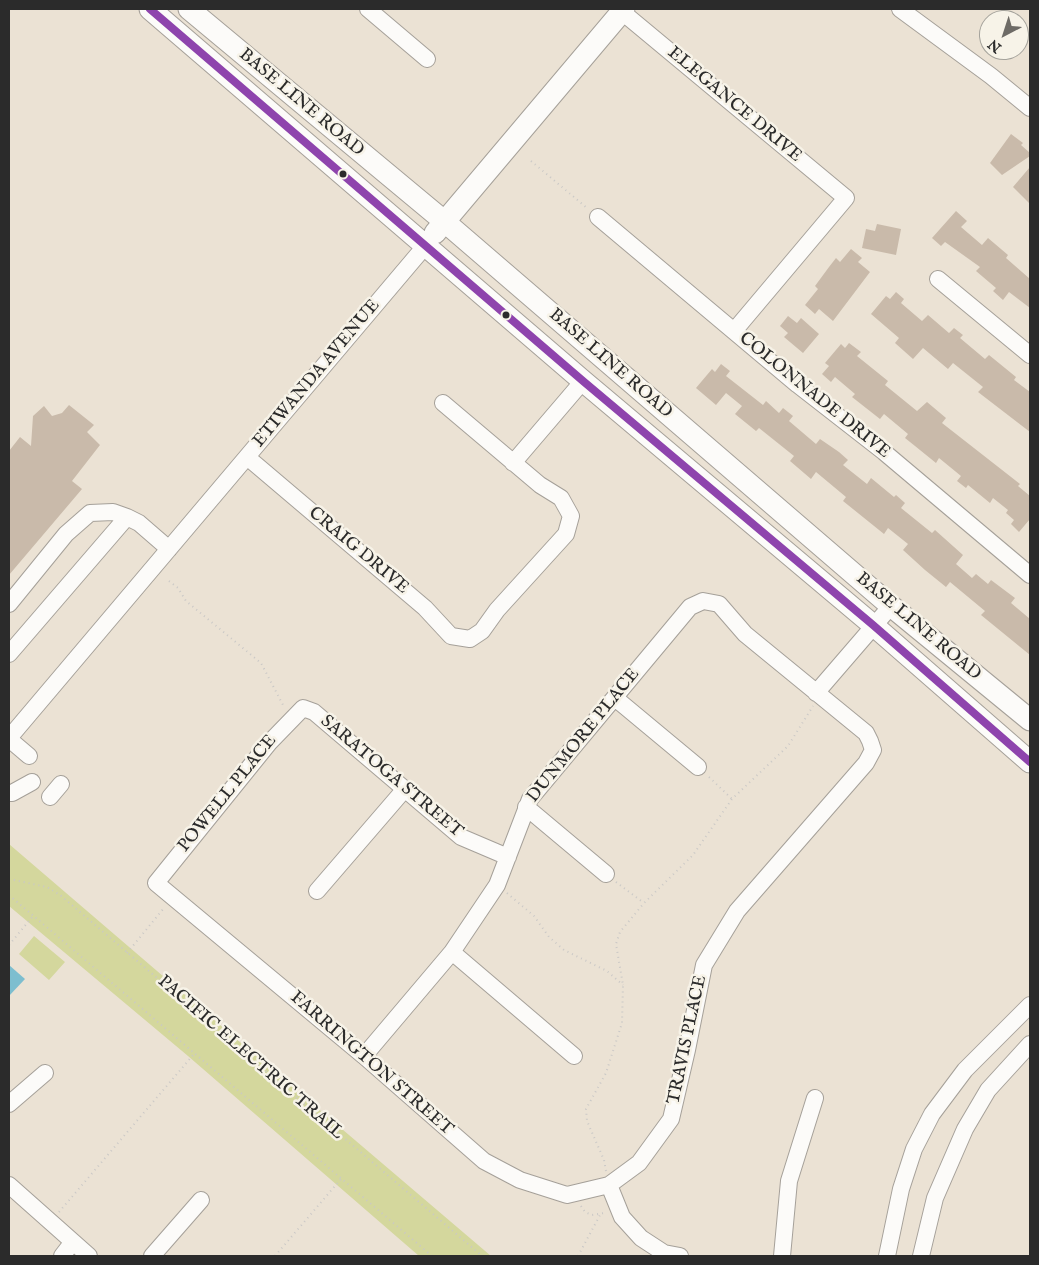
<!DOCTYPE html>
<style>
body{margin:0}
#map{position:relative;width:1039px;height:1265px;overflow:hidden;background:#ebe2d4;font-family:"IM FELL English",serif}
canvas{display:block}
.frame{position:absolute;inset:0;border:10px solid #2b2b2b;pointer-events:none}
.north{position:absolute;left:979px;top:10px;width:50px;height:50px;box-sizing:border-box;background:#f7f3e8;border:1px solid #a5a39c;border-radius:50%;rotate:220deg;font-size:14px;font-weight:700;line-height:20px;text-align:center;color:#2b2b2b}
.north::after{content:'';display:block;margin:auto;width:18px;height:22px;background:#6e6b66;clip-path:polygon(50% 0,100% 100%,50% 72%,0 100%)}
</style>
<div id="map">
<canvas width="1039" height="1265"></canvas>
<div class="frame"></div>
<div class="north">N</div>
</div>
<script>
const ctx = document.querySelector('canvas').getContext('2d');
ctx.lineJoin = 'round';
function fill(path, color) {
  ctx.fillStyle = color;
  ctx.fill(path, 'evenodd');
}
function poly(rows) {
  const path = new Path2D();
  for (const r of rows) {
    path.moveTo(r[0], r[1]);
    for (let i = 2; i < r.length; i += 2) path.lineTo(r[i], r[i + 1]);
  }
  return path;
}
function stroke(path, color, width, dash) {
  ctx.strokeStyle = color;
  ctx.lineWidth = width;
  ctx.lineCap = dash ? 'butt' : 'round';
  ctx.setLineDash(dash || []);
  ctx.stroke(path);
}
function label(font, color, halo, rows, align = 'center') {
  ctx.font = font + ' "IM FELL English",serif';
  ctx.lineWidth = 5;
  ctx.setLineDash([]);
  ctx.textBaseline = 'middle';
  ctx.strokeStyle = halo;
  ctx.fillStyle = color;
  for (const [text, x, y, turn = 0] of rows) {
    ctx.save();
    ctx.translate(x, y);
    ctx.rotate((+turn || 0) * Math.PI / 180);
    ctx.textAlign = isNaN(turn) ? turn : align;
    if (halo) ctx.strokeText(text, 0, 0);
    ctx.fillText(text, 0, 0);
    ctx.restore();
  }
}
const green = poly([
 [9,844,234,1037,491,1256,419,1256,188,1056,9,906],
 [34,936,65,962,49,980,19,954]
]);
const water = poly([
 [9,965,25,979,9,996]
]);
const building = poly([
 [1011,134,1023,143,1021,145,1030,153,1030,156,1002,175,990,163],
 [1030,167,1030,204,1013,187],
 [956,211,967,221,961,227,982,245,988,238,1008,255,1006,258,1030,279,1030,308,1009,292,1003,300,993,291,996,288,976,271,980,267,945,242,941,246,932,238],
 [877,224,901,229,896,255,862,248,866,229,875,231],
 [851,249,862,258,858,262,870,272,833,321,819,309,815,314,805,305,818,289,815,286,829,267,836,258,840,262],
 [896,292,904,299,901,303,922,321,928,315,949,333,954,328,963,335,960,338,985,359,989,355,1016,377,1014,380,1030,392,1030,432,978,392,983,387,953,363,948,369,923,348,913,359,895,343,899,338,871,314,886,296,890,299],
 [788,316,797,323,801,318,819,334,803,353,784,337,788,333,780,326],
 [849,343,861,352,857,356,888,381,885,385,917,411,927,402,946,418,942,423,1020,484,1018,486,1030,496,1030,519,1019,532,1011,524,1014,520,1006,513,1008,510,993,498,990,503,968,485,966,488,957,481,961,476,939,458,936,463,915,446,905,438,908,434,884,414,880,419,852,397,855,394,835,377,831,382,822,374,829,366,825,363,841,344,845,348],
 [721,364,730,371,726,376,763,405,766,401,779,413,783,408,793,416,789,421,816,444,820,439,839,452,848,460,843,465,867,484,871,478,894,497,896,495,905,503,901,508,932,533,935,530,963,555,956,564,972,578,976,574,988,584,991,580,1015,598,1011,603,1030,619,1030,655,981,615,985,611,950,582,946,587,925,570,903,550,908,544,888,528,884,534,843,501,846,497,816,472,811,479,790,461,794,456,759,428,756,431,735,414,742,406,726,393,716,405,696,388,712,369,715,372],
 [69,405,94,425,87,432,100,445,72,481,82,489,9,575,9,451,20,437,31,446,33,416,44,406,52,416,62,413]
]);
const path = poly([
 [531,161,587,208],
 [169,581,178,588,186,601,261,663,283,705],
 [709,777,732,799],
 [9,879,47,887,60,895,482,1256],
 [616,882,644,903],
 [507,893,534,916,549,937,564,950,607,971,623,985],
 [9,895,432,1256],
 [9,945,33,916],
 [127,953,164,908],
 [606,1171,604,1160,587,1121,586,1109,606,1073,622,1023,623,985,616,944,620,932,644,903,693,855,732,799,788,746,813,706],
 [581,1206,585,1212,592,1215,604,1213],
 [59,1212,194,1054],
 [275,1256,341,1179],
 [578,1256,600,1215]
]);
const minor = poly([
 [368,9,427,59],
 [900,9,991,76,1030,108],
 [621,11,846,198,734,331],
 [598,217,798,385,884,452,1030,575],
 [938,279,1030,355],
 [247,457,425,608,451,636,470,639,482,631,497,610,566,534,571,516,561,498,540,485,443,403],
 [513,463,583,381],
 [9,604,66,534,90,513,113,512,127,517,139,523,169,549],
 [9,654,127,517],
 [816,693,891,606],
 [615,698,698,767],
 [9,738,426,245],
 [9,739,29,756],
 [9,793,12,793,32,782],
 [50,797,61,784],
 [526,807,606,874],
 [317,891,404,790],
 [452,952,574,1056],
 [364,1056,452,952,497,885,530,799,690,607,703,601,719,604,745,634,866,733,870,741,873,750,866,763,737,911,704,965,687,1050,671,1119,639,1163,609,1185,567,1195,520,1180,484,1161,364,1056,156,883,269,743,303,708,314,712,461,837,508,857],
 [9,1104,45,1073],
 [9,1185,89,1256],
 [609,1185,622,1217,641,1238,664,1253,680,1256],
 [62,1256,72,1243],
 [152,1256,201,1200],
 [782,1256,789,1181,815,1098],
 [887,1256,901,1189,914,1149,932,1114,965,1070,1030,1005],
 [921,1256,935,1198,965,1129,988,1090,1030,1044]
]);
const major = poly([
 [150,9,583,381,873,625,1030,762],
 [189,9,445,222,891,606,1030,720],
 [435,233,624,9]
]);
const bus1 = poly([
 [150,9,583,381,873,625,1030,762]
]);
const markers = [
 [343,174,4.5,"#2b2b2b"],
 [506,315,4.5,"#2b2b2b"]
];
const streetNames = [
 ["BASE LINE ROAD",301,103,40],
 ["ELEGANCE DRIVE",734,105,40],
 ["BASE LINE ROAD",610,364,41],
 ["ETIWANDA AVENUE",317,374,-50],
 ["COLONNADE DRIVE",814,396,39],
 ["CRAIG DRIVE",358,551,40],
 ["BASE LINE ROAD",918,627,40],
 ["DUNMORE PLACE",584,736,-51],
 ["SARATOGA STREET",391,777,40],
 ["POWELL PLACE",228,794,-51],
 ["TRAVIS PLACE",688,1040,-78],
 ["PACIFIC ELECTRIC TRAIL",250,1058,41],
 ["FARRINGTON STREET",371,1064,41]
];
fill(green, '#d4d79d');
fill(water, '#7dbecf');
fill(building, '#c9baaa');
stroke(minor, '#a5a099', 18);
stroke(major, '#a5a099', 23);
stroke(path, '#cac8c6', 2, [1, 4]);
stroke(minor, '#fcfbf9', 16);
stroke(major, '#fcfbf9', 21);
stroke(bus1, '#8e44ad', 8);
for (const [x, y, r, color] of markers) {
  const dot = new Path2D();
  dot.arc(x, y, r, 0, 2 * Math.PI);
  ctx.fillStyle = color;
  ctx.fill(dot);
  stroke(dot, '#f7f3e8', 2);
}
label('18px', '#2b2b2b', '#f7f3e8', streetNames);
</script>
